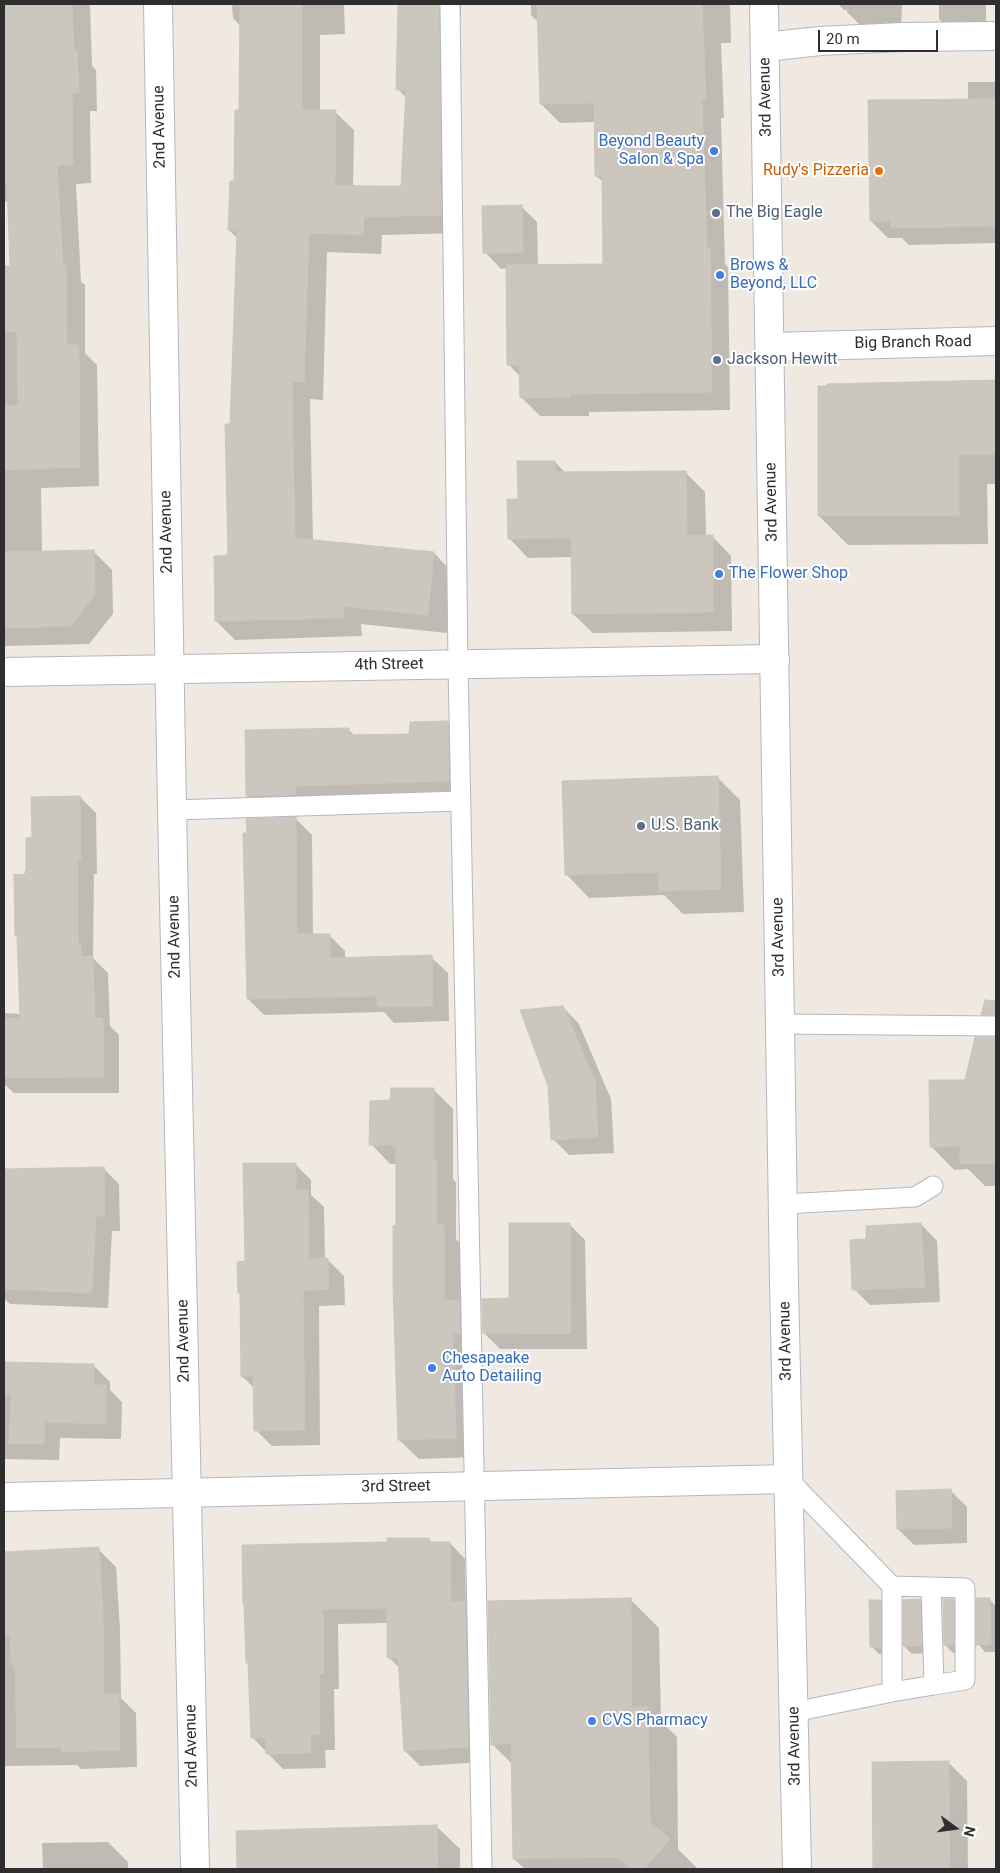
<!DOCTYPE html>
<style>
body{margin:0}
#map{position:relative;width:1000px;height:1873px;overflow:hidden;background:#efe9e1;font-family:Roboto,sans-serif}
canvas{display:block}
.frame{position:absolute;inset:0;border:5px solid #2e2e2e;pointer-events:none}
.north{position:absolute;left:930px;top:1803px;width:50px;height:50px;-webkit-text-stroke:4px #fff;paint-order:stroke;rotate:104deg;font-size:14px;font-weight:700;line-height:20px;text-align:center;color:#2e2e2e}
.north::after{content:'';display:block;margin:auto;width:18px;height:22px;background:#2e2e2e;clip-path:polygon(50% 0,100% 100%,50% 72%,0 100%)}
.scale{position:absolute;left:818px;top:30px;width:120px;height:22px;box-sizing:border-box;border:2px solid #2e2e2e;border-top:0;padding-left:6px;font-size:15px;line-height:18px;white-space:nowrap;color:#2e2e2e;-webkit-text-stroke:4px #fff;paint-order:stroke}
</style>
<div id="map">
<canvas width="1000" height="1873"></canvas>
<div class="frame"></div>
<div class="north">N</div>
<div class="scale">20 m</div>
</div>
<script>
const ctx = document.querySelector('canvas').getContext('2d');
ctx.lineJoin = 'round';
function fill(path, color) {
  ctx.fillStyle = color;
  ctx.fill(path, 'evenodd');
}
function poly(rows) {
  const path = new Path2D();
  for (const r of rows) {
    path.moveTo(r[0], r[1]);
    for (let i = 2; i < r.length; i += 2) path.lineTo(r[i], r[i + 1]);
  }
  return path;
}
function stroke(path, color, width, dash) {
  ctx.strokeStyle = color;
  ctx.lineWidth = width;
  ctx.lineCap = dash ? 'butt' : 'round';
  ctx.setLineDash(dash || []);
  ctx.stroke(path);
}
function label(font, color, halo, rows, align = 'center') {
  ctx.font = font + ' Roboto,sans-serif';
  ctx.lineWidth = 4;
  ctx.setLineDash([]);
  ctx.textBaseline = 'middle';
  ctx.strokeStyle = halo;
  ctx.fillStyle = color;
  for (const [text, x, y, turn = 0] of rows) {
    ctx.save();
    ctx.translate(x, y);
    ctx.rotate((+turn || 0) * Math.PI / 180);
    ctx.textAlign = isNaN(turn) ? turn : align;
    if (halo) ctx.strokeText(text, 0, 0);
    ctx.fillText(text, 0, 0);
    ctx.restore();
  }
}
const shadow = poly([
 [4,4,90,4,92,66,96,70,97,111,90,111,91,183,76,184,81,282,85,285,85,353,97,365,99,486,41,488,42,552,93,551,112,570,113,614,89,644,4,646,4,267,12,267,9,202,4,201],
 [232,4,344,4,345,34,320,35,320,111,335,112,354,130,353,187,402,187,406,98,398,89,400,4,461,4,461,15,457,23,460,233,382,235,381,254,327,252,323,400,310,399,313,541,434,553,452,572,447,633,361,624,362,636,235,640,216,621,229,557,231,425,238,239,229,230,235,183,240,111,241,27,233,18],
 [531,4,730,4,731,43,721,43,724,118,721,118,725,264,728,267,730,410,589,412,589,416,540,416,521,397,521,377,508,364,508,268,501,269,485,252,521,206,537,222,538,266,604,266,603,182,596,176,595,122,560,123,541,104,539,23,531,15],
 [838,4,902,4,901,30,863,28,847,12,847,10,844,10],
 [939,4,986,4,986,27,947,27,939,19],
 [968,82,996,82,996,243,909,245,902,238,888,238,871,221,968,100],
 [996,381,996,484,987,484,988,544,848,545,819,516,828,385],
 [555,462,566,473,685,472,705,492,706,536,712,536,731,556,732,631,593,633,573,614,572,557,528,558,509,538,519,500],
 [447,723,463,739,465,796,263,812,247,796,349,730,355,736,411,735],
 [717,777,740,800,744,912,683,914,664,895,589,898,566,874],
 [80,797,96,813,97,874,94,874,93,958,108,973,110,1026,119,1035,119,1093,14,1093,4,1084,4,1013,21,1014,18,937,16,935,33,838],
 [296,819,312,835,313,935,329,935,345,951,345,959,431,957,448,973,449,1021,394,1023,384,1012,264,1015,248,999],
 [563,1007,579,1024,611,1099,614,1153,569,1155,553,1139],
 [972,1057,996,1057,996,1186,985,1186,968,1169,954,1170,931,1146,966,1081],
 [434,1090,453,1109,453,1179,456,1182,456,1239,463,1246,475,1457,419,1459,399,1440,397,1164,390,1164,371,1144,391,1102],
 [295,1164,311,1180,311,1195,324,1207,325,1260,328,1260,344,1276,345,1305,319,1306,320,1445,272,1446,256,1430,255,1389,242,1376,241,1295,239,1293,246,1262],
 [103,1168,119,1184,120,1231,112,1231,108,1308,10,1304,4,1298,4,1170],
 [569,1224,585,1240,587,1349,500,1349,484,1333],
 [921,1224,937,1241,940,1302,870,1305,854,1289,868,1240],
 [4,1363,94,1366,110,1382,110,1390,122,1402,121,1439,60,1438,59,1460,4,1459],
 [951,1491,967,1507,967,1543,914,1545,898,1529],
 [429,1539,433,1544,450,1543,465,1559,466,1604,480,1618,483,1762,420,1766,405,1751,400,1668,388,1657,388,1623,338,1624,339,1689,334,1689,335,1750,325,1750,326,1768,283,1769,252,1737,250,1665,247,1662,388,1543],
 [98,1549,116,1567,120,1629,121,1698,136,1713,137,1767,81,1769,77,1765,4,1766,4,1553],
 [630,1599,659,1628,661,1721,677,1737,678,1849,698,1869,525,1869,514,1859,513,1765,492,1744],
 [989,1599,996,1606,996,1652,985,1652,978,1644],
 [953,1600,961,1608,961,1653,953,1653,945,1645],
 [880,1601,888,1609,888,1654,879,1654,871,1646],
 [920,1601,928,1609,929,1653,912,1654,904,1646],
 [948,1762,967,1781,968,1869,874,1869,873,1763],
 [436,1826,460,1849,460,1869,239,1869,237,1832],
 [108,1842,128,1862,128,1869,43,1869,42,1843]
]);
const building = poly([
 [4,4,72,4,74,50,77,50,79,92,72,93,73,165,57,165,63,265,66,265,67,345,79,345,80,467,4,470,4,411,6,411,6,406,18,405,17,332,4,332,4,266,10,266,7,183,4,184,4,4],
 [240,4,302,4,302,110,336,110,335,185,370,186,401,186,406,90,396,90,398,4,439,4,441,155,439,185,441,185,441,215,364,217,363,235,309,233,304,382,292,381,295,538,434,552,428,615,343,606,344,618,215,621,214,556,228,555,225,424,230,424,237,231,228,230,230,181,234,181,235,110,239,110,240,4],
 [537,4,702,4,706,100,702,100,707,248,710,247,712,392,570,394,570,397,520,398,519,365,507,365,506,265,603,264,602,176,595,176,594,103,540,104,537,4],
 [996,99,996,226,891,228,890,221,870,221,868,100,996,99],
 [522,205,523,252,483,253,482,206,522,205],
 [996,380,996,454,959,455,959,515,818,516,818,386,827,386,827,384,996,380],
 [517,461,555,461,555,472,686,471,687,535,713,535,713,612,572,614,571,538,508,539,507,499,518,499,517,461],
 [94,550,95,595,70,626,4,628,4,552,94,550],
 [448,721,449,781,296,786,296,795,246,796,245,730,349,728,349,735,409,734,410,722,448,721],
 [718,776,721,889,659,891,658,872,565,875,562,781,718,776],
 [80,796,81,859,78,859,78,944,81,944,81,957,93,956,95,1018,103,1018,104,1077,4,1078,4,1018,20,1018,17,936,15,936,14,874,25,875,25,871,26,871,26,838,32,837,31,797,80,796],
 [296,817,297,934,330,934,330,958,432,955,433,1006,377,1007,377,996,247,999,243,833,247,833,246,819,296,817],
 [985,1000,996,1001,996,1015,981,1015,985,1000],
 [563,1006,595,1081,598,1137,551,1140,548,1086,520,1010,563,1006],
 [975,1037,996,1037,996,1163,960,1163,960,1146,930,1147,929,1080,965,1080,975,1037],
 [391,1088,434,1088,434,1161,437,1161,437,1225,444,1225,444,1300,459,1300,460,1333,453,1333,456,1438,398,1440,393,1285,393,1226,396,1225,396,1145,369,1145,370,1101,390,1100,391,1088],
 [243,1163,296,1163,296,1190,308,1190,309,1259,328,1258,329,1289,303,1291,305,1430,254,1431,253,1376,241,1377,240,1293,238,1293,237,1262,245,1261,243,1163],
 [104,1167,105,1216,96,1216,92,1293,4,1289,4,1169,104,1167],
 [509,1223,570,1223,571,1334,483,1333,482,1299,509,1298,509,1223],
 [921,1223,925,1287,852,1290,850,1240,866,1239,866,1226,921,1223],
 [4,1362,94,1364,94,1385,106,1385,106,1424,44,1422,44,1444,9,1444,11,1394,4,1394,4,1362],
 [951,1489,952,1528,897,1529,896,1491,951,1489],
 [387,1538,429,1538,430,1542,450,1542,451,1602,465,1601,468,1747,404,1751,398,1658,387,1658,387,1608,323,1609,324,1674,319,1674,320,1734,310,1735,311,1753,266,1754,266,1738,251,1738,248,1663,246,1663,244,1604,243,1604,242,1545,387,1542,387,1538],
 [99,1547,103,1611,104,1694,119,1693,120,1750,62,1752,61,1747,17,1748,15,1665,11,1665,10,1636,4,1636,4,1552,99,1547],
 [631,1598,632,1707,648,1707,650,1822,670,1839,644,1869,632,1869,618,1857,513,1859,511,1743,491,1745,488,1601,631,1598],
 [976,1598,990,1598,991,1644,976,1645,976,1598],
 [920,1599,922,1646,903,1646,903,1600,920,1599],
 [943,1599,954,1599,954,1645,944,1645,943,1599],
 [869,1600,881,1600,881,1647,870,1647,869,1600],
 [949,1761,950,1869,873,1869,872,1762,949,1761],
 [437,1825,438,1869,237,1869,236,1831,437,1825]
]);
const lane = poly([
 [450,4,458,664,482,1869],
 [172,810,461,801],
 [780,1024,996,1026],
 [783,1204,915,1197,933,1186],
 [788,1479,892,1586,892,1692,794,1712],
 [931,1587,965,1588,965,1680,934,1685],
 [892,1692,934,1685,931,1587,892,1586]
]);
const street = poly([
 [158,4,172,810,195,1869],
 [765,47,820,41,902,37,996,36],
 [4,672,775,659],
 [4,1497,788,1479]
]);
const secondary = poly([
 [764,4,784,1283,797,1869],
 [770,347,996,341]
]);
const markers = [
 [714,151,5,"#3f7fe0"],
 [879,171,5,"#e8710a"],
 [716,213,5,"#5c6f8a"],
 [720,275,5,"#3f7fe0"],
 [717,360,5,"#5c6f8a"],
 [719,574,5,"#3f7fe0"],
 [641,826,5,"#5c6f8a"],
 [432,1368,5,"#3f7fe0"],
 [592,1721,5,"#3f7fe0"]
];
const streetNames = [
 ["3rd Avenue",766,97,-91],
 ["2nd Avenue",160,127,-91],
 ["Big Branch Road",913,343,-1],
 ["3rd Avenue",772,502,-91],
 ["2nd Avenue",167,532,-91],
 ["4th Street",389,665,-1],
 ["2nd Avenue",175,937,-91],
 ["3rd Avenue",779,937,-91],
 ["2nd Avenue",184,1341,-91],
 ["3rd Avenue",786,1341,-91],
 ["3rd Street",396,1487,-1],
 ["2nd Avenue",192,1746,-91],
 ["3rd Avenue",795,1746,-91]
];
const shopNames = [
 ["Beyond Beauty",704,142,"right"],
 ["Salon & Spa",704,160,"right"],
 ["Brows &",730,266],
 ["Beyond, LLC",730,284],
 ["The Flower Shop",729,574],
 ["Chesapeake",442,1359],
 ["Auto Detailing",442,1377],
 ["CVS Pharmacy",602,1721]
];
const foodNames = [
 ["Rudy's Pizzeria",869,171]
];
const serviceNames = [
 ["The Big Eagle",726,213],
 ["Jackson Hewitt",727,360],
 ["U.S. Bank",651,826]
];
fill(shadow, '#0003');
fill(building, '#cbc7bf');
stroke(building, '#cbc5ba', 1);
stroke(lane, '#b4b7c1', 21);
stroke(street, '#b4b7c1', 30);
stroke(secondary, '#b4b7c1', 30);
stroke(lane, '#fff', 19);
stroke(street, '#fff', 28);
stroke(secondary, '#fff', 28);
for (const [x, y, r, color] of markers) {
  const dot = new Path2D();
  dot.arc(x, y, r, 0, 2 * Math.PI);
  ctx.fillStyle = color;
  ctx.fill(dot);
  stroke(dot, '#fff', 2);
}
label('16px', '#2e2e2e', '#fff', streetNames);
label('16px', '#366cbe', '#fff', shopNames, 'left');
label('16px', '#c56008', '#fff', foodNames, 'right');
label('16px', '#4e5e75', '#fff', serviceNames, 'left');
</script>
